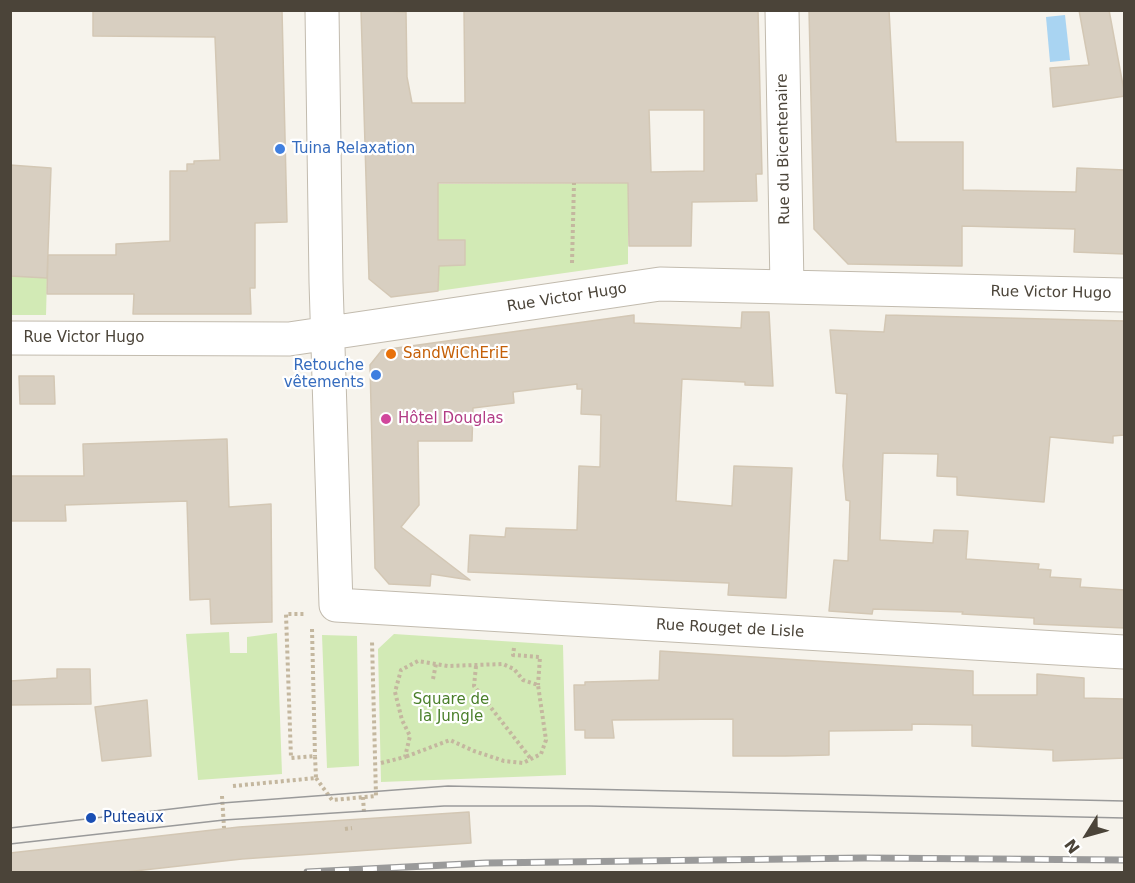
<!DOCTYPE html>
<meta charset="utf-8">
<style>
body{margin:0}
#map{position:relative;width:1135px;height:883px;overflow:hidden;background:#f6f3ec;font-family:"DejaVu Sans",sans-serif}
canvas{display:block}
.frame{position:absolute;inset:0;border:12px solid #4b4439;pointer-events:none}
.north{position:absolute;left:1057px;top:805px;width:60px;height:60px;-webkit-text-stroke:4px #fff;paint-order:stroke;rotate:233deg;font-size:16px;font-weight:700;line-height:24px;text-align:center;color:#4b4439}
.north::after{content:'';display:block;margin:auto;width:21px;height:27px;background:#4b4439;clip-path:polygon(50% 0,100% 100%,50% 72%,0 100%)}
</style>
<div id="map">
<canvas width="1135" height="883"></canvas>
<div class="frame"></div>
<div class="north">N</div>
</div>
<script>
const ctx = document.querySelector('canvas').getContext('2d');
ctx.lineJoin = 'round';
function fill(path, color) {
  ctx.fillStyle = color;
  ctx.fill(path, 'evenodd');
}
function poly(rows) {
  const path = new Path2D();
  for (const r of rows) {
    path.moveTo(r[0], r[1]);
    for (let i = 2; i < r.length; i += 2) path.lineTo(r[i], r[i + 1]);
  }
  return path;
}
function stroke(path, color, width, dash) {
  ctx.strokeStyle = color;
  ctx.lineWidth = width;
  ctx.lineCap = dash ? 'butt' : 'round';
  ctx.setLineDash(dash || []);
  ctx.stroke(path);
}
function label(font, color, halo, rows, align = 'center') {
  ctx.font = font + ' "DejaVu Sans",sans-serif';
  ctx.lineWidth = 4.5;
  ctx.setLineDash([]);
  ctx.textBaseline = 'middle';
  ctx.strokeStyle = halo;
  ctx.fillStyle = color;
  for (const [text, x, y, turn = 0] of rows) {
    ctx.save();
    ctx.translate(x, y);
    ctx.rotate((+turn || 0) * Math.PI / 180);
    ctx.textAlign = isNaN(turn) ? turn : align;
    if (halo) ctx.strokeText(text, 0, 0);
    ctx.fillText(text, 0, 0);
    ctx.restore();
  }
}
const green = poly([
 [628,183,628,264,438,291,439,266,465,265,464,240,438,240,438,184],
 [10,276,47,278,46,315,11,315],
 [229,632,230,653,247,653,247,637,277,633,282,774,198,780,186,634],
 [394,634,563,645,566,775,381,782,378,649],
 [322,635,357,636,359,766,327,768]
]);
const water = poly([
 [1065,15,1070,60,1050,62,1046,17]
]);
const building = poly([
 [93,10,282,10,287,222,255,223,255,288,250,288,251,314,133,314,134,294,47,294,48,255,116,255,116,244,170,241,170,171,187,171,187,164,194,164,194,161,220,160,215,37,93,36,93,10],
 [361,10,406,12,407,77,412,103,465,103,464,10,758,10,762,174,756,174,757,201,692,202,691,246,629,246,628,183,438,183,438,240,465,240,465,265,439,266,438,291,391,297,369,279,361,10],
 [649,110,704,110,704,171,651,172,649,110],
 [809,10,889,10,896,142,963,142,963,190,1076,192,1077,168,1125,170,1125,254,1074,252,1075,229,962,226,962,266,848,264,814,229,809,10],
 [1079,10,1109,10,1125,96,1053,107,1050,68,1089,65,1079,10],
 [10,165,51,168,47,278,10,276,10,165],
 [742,312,769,312,773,386,745,385,745,382,682,379,676,501,732,506,734,466,792,468,786,598,728,595,729,583,468,572,470,535,505,537,506,528,577,530,579,466,600,467,601,415,581,414,582,389,577,389,577,384,513,392,514,403,473,408,472,441,418,441,419,505,401,527,470,580,431,574,430,586,389,584,375,568,370,365,382,350,634,315,634,323,741,328,742,312],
 [886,315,1125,321,1124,435,1113,436,1113,443,1050,437,1044,502,957,495,957,477,937,476,938,454,883,453,880,540,933,543,934,530,968,531,966,559,1039,564,1038,569,1051,570,1050,577,1081,579,1080,587,1125,590,1125,628,1034,624,1034,618,962,614,963,612,873,609,872,614,829,611,834,560,848,561,850,501,846,500,843,466,847,394,836,393,830,330,884,332,886,315],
 [19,376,54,376,55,404,20,404,19,376],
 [227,439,229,507,271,504,272,622,211,624,210,599,190,600,187,501,65,505,66,521,10,521,10,476,84,476,83,444,227,439],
 [660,651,973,671,973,695,1037,695,1037,674,1084,678,1084,698,1125,699,1125,758,1053,761,1053,750,972,746,972,725,912,724,912,730,829,731,829,755,785,756,733,756,733,719,612,720,614,738,585,738,585,730,575,730,574,685,585,685,585,682,659,680,660,651],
 [57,669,90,669,91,704,10,705,10,681,57,678,57,669],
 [147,700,151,756,102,761,95,707,147,700],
 [469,812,471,843,242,859,117,873,10,873,10,853,239,827,469,812]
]);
const path = poly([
 [572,263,574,183],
 [312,629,315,756],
 [514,648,513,655,540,657,538,685],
 [476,666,474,686,531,759],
 [433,679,436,664],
 [381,763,405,757,410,736,402,720,395,692,401,670,418,661,448,666,503,664,514,669,523,680,538,685,546,740,541,754,523,763,504,761,474,751,450,740,405,757],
 [316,778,332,800,376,796,372,641],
 [233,786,316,778,315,756,291,758,286,614,306,614],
 [222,796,224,828],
 [363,797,364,813],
 [345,829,352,828]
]);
const minor = poly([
 [322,10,326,282,336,605,1124,652],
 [782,10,787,287],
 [10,338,289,339,660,284,1124,295]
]);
const tram = poly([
 [10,828,222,803,448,786,1124,801],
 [10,844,224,820,444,806,589,806,1124,818]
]);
const rail = poly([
 [307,872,486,863,864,858,1124,860]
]);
const markers = [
 [280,149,6,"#3f7fe0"],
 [391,354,6,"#e8710a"],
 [376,375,6,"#3f7fe0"],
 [386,419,6,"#d1479c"],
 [91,818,6,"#1a4fb4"]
];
const shopNames = [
 ["Tuina Relaxation",292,149],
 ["Retouche",364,366,"right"],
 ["vêtements",364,383,"right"]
];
const streetNames = [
 ["Rue du Bicentenaire",784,149,-91],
 ["Rue Victor Hugo",1051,293,1],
 ["Rue Victor Hugo",567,298,-9],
 ["Rue Victor Hugo",84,338],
 ["Rue Rouget de Lisle",730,629,3]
];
const foodNames = [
 ["SandWiChEriE",403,354]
];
const hotelNames = [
 ["Hôtel Douglas",398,419]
];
const parkNames = [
 ["Square de",451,700],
 ["la Jungle",451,717]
];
const transitNames = [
 ["Puteaux",103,818]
];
fill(green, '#d2eab5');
fill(water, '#a9d4f2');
fill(building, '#d8cfc1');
stroke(building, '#d3c7b4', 1.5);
stroke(minor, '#c2bbae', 35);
stroke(path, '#c4b79f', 4, [3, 3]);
stroke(minor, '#fff', 33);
stroke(tram, '#9a9a9a', 1.5);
stroke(rail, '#9a9a9a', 7);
stroke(rail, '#fff', 4.5, [14]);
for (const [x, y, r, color] of markers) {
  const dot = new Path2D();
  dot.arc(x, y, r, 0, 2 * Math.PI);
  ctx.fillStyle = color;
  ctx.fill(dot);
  stroke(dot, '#fff', 2);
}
label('15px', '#366cbe', '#fff', shopNames, 'left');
label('15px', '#4b4439', '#fff', streetNames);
label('15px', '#c56008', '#fff', foodNames, 'left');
label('15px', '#b23c85', '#fff', hotelNames, 'left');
label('15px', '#4a7f2a', '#fff', parkNames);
label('15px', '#164399', '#fff', transitNames, 'left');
</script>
